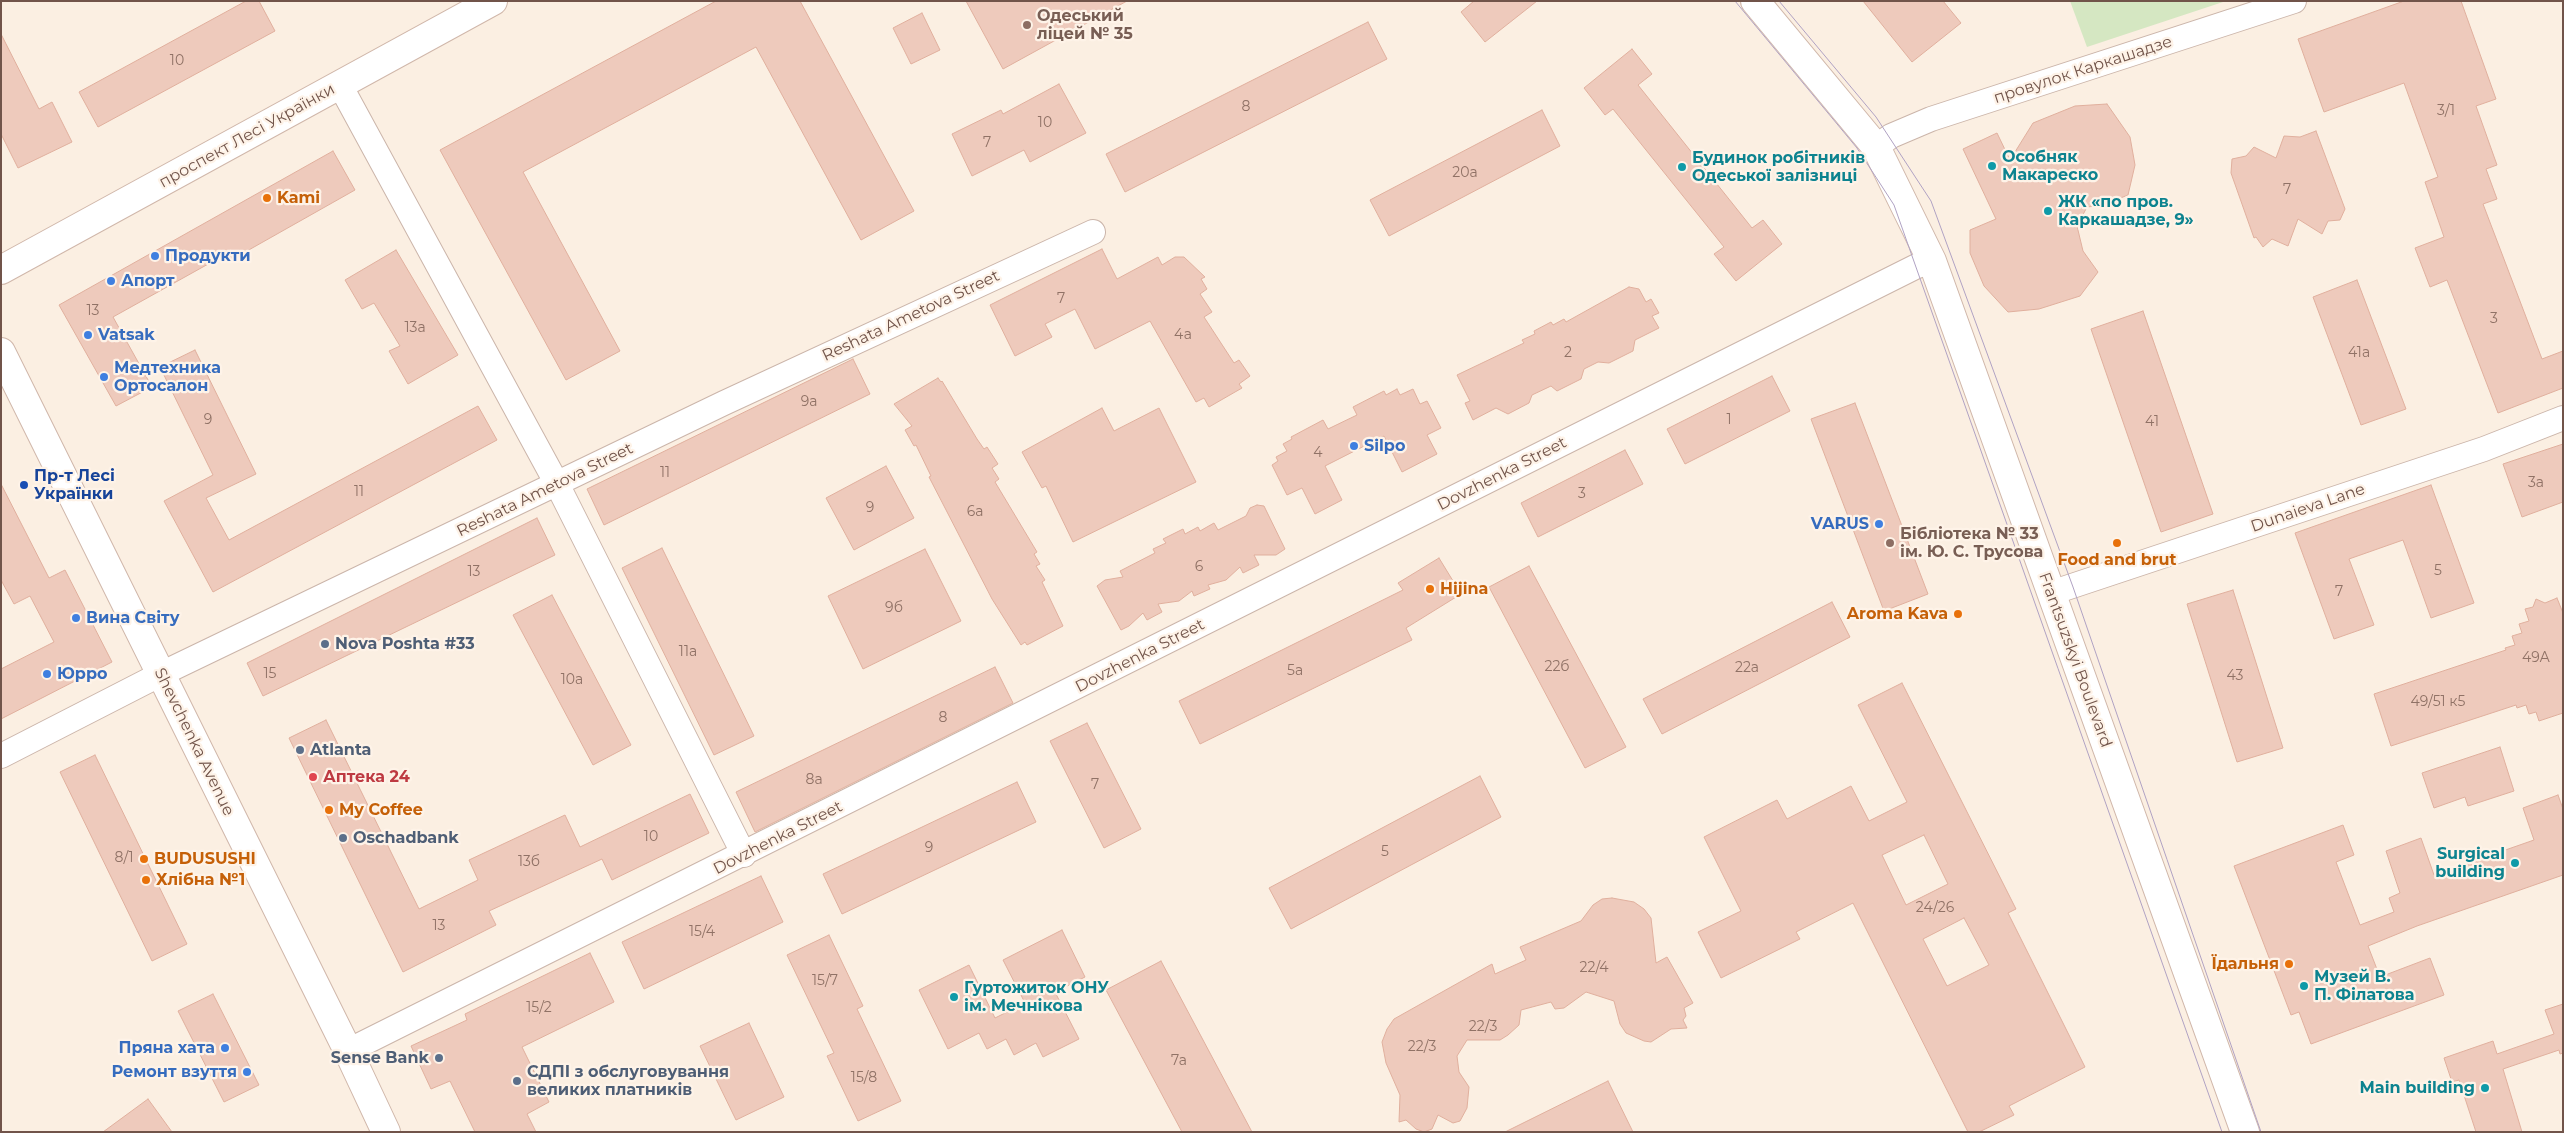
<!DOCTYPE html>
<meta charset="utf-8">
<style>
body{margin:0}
#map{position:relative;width:2564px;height:1133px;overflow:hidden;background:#fbefe2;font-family:Montserrat,sans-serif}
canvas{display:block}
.frame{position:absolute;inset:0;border:2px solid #71544a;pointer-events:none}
</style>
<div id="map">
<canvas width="2564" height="1133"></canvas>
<div class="frame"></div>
</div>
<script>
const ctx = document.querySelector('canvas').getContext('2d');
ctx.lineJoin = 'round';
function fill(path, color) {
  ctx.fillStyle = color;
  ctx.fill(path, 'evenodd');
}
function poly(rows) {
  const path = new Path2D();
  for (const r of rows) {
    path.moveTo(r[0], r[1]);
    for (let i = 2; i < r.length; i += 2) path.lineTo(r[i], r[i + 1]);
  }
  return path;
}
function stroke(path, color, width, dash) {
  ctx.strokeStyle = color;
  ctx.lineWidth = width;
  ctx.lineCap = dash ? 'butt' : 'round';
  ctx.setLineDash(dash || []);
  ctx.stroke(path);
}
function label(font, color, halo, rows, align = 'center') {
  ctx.font = font + ' Montserrat,sans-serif';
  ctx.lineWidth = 4.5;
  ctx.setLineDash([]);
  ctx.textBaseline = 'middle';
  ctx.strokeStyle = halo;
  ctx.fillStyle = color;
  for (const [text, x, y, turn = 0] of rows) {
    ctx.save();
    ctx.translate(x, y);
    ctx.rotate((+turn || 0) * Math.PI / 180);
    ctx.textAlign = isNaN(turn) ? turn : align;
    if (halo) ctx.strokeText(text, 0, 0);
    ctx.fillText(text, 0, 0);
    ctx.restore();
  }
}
const green = poly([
 [2070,1,2226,1,2087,47]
]);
const building = poly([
 [246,1,259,1,275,31,98,127,79,92,246,1],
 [716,1,800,1,914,211,861,240,756,47,523,172,620,351,566,380,440,150,716,1],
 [966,1,1127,1,1003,69,966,1],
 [1474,1,1537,1,1485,42,1461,12,1474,1],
 [1863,1,1943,1,1961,23,1912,62,1863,1],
 [2404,1,2461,1,2496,99,2476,106,2497,165,2486,169,2497,199,2483,204,2542,359,2563,351,2563,388,2498,413,2447,280,2430,287,2415,248,2444,237,2425,182,2438,177,2404,83,2324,112,2298,39,2404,1],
 [922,13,940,50,911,64,893,28,922,13],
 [1368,22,1387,59,1125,192,1106,154,1368,22],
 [1,34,39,109,52,102,72,142,18,168,1,134,1,34],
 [1632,49,1652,74,1638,85,1752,228,1763,220,1782,244,1736,281,1714,254,1724,247,1613,109,1605,115,1584,88,1632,49],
 [1059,84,1086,133,1030,162,1024,150,972,176,952,134,1001,110,1003,114,1059,84],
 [2107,104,2130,137,2135,165,2128,195,2103,205,2087,207,2077,226,2083,251,2098,272,2080,296,2039,309,2008,312,1984,286,1970,253,1970,230,1996,219,1963,149,1997,133,2010,160,2033,123,2075,106,2107,104],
 [1542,110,1560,146,1389,236,1370,200,1542,110],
 [2316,131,2345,209,2340,220,2328,221,2322,234,2298,219,2288,246,2272,239,2263,247,2256,237,2254,238,2231,173,2232,159,2246,156,2254,147,2276,158,2284,136,2300,137,2316,131],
 [333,151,355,190,231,260,228,253,113,317,152,387,116,406,59,305,333,151],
 [1102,249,1117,279,1158,257,1162,265,1175,257,1184,257,1205,277,1201,279,1207,289,1200,294,1212,312,1204,317,1234,363,1239,360,1250,376,1239,384,1242,388,1209,407,1204,398,1196,402,1150,321,1095,349,1075,309,1045,324,1052,337,1015,356,990,305,1102,249],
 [396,250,458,355,408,384,389,351,400,346,374,303,362,309,345,280,396,250],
 [2357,280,2406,409,2361,425,2313,297,2357,280],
 [1629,287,1639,289,1646,302,1651,299,1659,313,1652,316,1659,328,1635,340,1633,351,1609,363,1598,362,1584,369,1581,379,1557,391,1551,386,1532,395,1529,403,1508,414,1496,408,1473,420,1465,403,1470,401,1457,375,1524,343,1522,340,1535,334,1534,331,1551,322,1553,325,1564,319,1566,322,1629,287],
 [2143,311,2213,514,2161,532,2091,329,2143,311],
 [195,350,256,474,206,498,229,540,478,406,497,440,213,592,164,501,213,475,160,367,195,350],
 [853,359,870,394,604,525,587,489,853,359],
 [1772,376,1790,411,1685,464,1667,429,1772,376],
 [938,378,941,382,942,381,977,439,984,449,987,447,998,464,992,468,999,479,995,482,1037,552,1034,554,1040,564,1036,566,1045,580,1042,582,1063,626,1027,645,1025,642,1021,645,992,599,929,477,931,476,916,445,914,446,905,430,912,426,894,404,938,378],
 [1397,389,1400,395,1413,389,1420,404,1427,401,1441,428,1427,435,1437,454,1402,472,1384,436,1325,466,1342,500,1315,514,1302,488,1287,495,1272,465,1278,461,1276,457,1287,451,1283,444,1292,439,1291,437,1323,420,1328,429,1357,415,1353,407,1384,391,1386,395,1397,389],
 [1855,403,1928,594,1884,611,1811,419,1855,403],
 [1102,408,1114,431,1159,408,1196,482,1073,542,1046,486,1042,488,1022,452,1102,408],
 [2563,444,2563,502,2522,517,2503,464,2563,444],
 [1625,450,1643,484,1538,537,1521,503,1625,450],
 [886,466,914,518,854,550,826,498,886,466],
 [1,484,49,578,65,570,112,662,1,719,1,669,54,642,30,596,14,604,1,580,1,484],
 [2431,485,2474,603,2431,618,2403,540,2349,559,2374,625,2334,639,2295,533,2431,485],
 [1257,505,1264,506,1285,549,1276,555,1254,555,1259,565,1243,573,1240,567,1226,580,1208,585,1210,589,1194,596,1192,591,1179,601,1158,604,1162,612,1147,620,1143,613,1129,626,1121,630,1097,586,1105,580,1123,577,1120,571,1155,553,1153,549,1166,543,1163,539,1183,529,1185,534,1198,527,1200,531,1214,523,1218,530,1246,516,1250,508,1257,505],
 [537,518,555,555,263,696,247,663,537,518],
 [662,548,754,736,714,755,622,568,662,548],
 [925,549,961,621,863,669,828,596,925,549],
 [1439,558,1461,594,1406,628,1412,640,1200,744,1179,701,1403,590,1398,583,1439,558],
 [1529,566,1626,747,1585,768,1489,587,1529,566],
 [2233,590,2283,748,2237,762,2187,604,2233,590],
 [552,595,631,745,593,765,513,615,552,595],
 [2557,598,2563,613,2563,713,2539,721,2536,712,2529,714,2526,705,2517,708,2516,705,2391,746,2374,694,2506,650,2505,648,2515,645,2512,636,2522,633,2519,624,2529,621,2525,609,2533,607,2536,599,2545,603,2557,598],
 [1832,602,1850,637,1662,734,1643,699,1832,602],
 [995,667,1013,703,755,832,736,792,995,667],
 [1902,683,2016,909,2008,913,2085,1067,2009,1106,2014,1115,1979,1132,1968,1132,1853,903,1796,932,1800,939,1721,978,1698,932,1741,911,1704,837,1777,800,1787,819,1851,786,1869,821,1907,802,1858,705,1902,683],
 [1924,835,1948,884,1906,905,1882,855,1924,835],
 [1964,918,1989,965,1947,986,1923,939,1964,918],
 [326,720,419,909,478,880,469,860,565,815,580,847,690,794,709,833,612,880,602,859,489,911,496,925,403,972,289,738,326,720],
 [1087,723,1141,829,1104,848,1050,741,1087,723],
 [2500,747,2514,791,2468,806,2465,797,2434,808,2422,773,2500,747],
 [95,755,187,944,152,961,60,772,95,755],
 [1480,776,1501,817,1291,929,1269,888,1480,776],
 [1017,782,1036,822,842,914,823,874,1017,782],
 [2558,795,2563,809,2563,875,2417,926,2368,946,2380,977,2430,958,2444,995,2311,1044,2299,1012,2291,1015,2234,866,2343,825,2354,855,2336,862,2360,925,2394,912,2389,898,2400,893,2386,851,2421,838,2434,875,2534,840,2523,808,2558,795],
 [761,876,783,922,644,989,622,942,761,876],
 [1612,898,1634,902,1644,909,1651,918,1656,963,1667,957,1693,1003,1684,1008,1686,1016,1683,1020,1687,1028,1671,1029,1651,1042,1644,1041,1626,1033,1620,1024,1614,1001,1586,992,1564,1008,1555,1009,1551,1002,1521,1010,1519,1025,1508,1035,1500,1040,1467,1040,1457,1056,1459,1072,1469,1087,1467,1108,1460,1121,1453,1123,1438,1115,1432,1129,1424,1132,1416,1129,1406,1120,1399,1122,1400,1095,1386,1063,1382,1042,1387,1029,1394,1019,1492,964,1495,974,1526,960,1520,947,1581,921,1593,905,1602,899,1612,898],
 [1062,930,1085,977,1055,992,1079,1039,1043,1057,1036,1043,1014,1055,1006,1039,987,1049,979,1033,948,1049,919,990,969,965,995,1018,1025,1003,1003,960,1062,930],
 [829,935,863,1006,857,1009,901,1101,858,1121,827,1056,834,1053,787,955,829,935],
 [590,953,614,1002,522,1047,549,1102,527,1114,536,1132,475,1132,450,1081,431,1089,411,1046,467,1020,465,1014,590,953],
 [1161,961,1252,1132,1182,1132,1106,990,1161,961],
 [213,994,259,1085,224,1102,178,1011,213,994],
 [2563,1004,2563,1053,2560,1054,2559,1050,2503,1069,2522,1132,2476,1132,2459,1080,2452,1082,2444,1058,2493,1041,2497,1054,2554,1034,2545,1010,2563,1004],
 [749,1023,784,1097,736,1120,700,1046,749,1023],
 [1608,1081,1633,1132,1505,1132,1608,1081],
 [148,1099,172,1132,103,1132,148,1099]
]);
const street = poly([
 [340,85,557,484,744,855],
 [1876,147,1891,136,1931,119,2294,1],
 [2051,593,2484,449,2563,418],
 [1,756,161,674,724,403,1093,232],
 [348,1051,1917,266,1932,261]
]);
const secondary = poly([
 [1755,1,1876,147,1932,261,2245,1132],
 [1,270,493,1],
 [1,352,348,1051,386,1132]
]);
const tram = poly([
 [1735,1,1857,148,1894,205,2222,1132],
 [1779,1,1876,117,1931,201,2073,587,2261,1132]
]);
const markers = [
 [1027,25,5,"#8d6e63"],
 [1992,166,5,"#0f9aa8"],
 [1682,167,5,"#0f9aa8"],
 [267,198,5,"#e8710a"],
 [2048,211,5,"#0f9aa8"],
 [155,256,5,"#3f7fe0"],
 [111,281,5,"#3f7fe0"],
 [88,335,5,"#3f7fe0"],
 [104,377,5,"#3f7fe0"],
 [1354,446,5,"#3f7fe0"],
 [24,485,5,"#1a4fb4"],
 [1879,524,5,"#3f7fe0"],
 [1890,543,5,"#8d6e63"],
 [2117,543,5,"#e8710a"],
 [1430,589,5,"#e8710a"],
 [1958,614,5,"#e8710a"],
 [76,618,5,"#3f7fe0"],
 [325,644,5,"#5c6f8a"],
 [47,674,5,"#3f7fe0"],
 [300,750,5,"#5c6f8a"],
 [313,777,5,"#e0444e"],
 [329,810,5,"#e8710a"],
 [343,838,5,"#5c6f8a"],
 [144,859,5,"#e8710a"],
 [2515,863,5,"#0f9aa8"],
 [146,880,5,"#e8710a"],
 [2289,964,5,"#e8710a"],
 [2304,986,5,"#0f9aa8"],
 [954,997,5,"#0f9aa8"],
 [225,1048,5,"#3f7fe0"],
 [439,1058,5,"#5c6f8a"],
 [247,1072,5,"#3f7fe0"],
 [517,1081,5,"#5c6f8a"],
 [2485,1088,5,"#0f9aa8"]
];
const numberNames = [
 ["10",177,61],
 ["8",1246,107],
 ["3/1",2446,111],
 ["10",1045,123],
 ["7",987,143],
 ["20а",1465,173],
 ["7",2287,190],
 ["7",1061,299],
 ["13",93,311],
 ["3",2494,319],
 ["13а",415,328],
 ["4а",1183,335],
 ["2",1568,353],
 ["41а",2359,353],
 ["9а",809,402],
 ["9",208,420],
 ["1",1729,420],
 ["41",2152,422],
 ["4",1318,453],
 ["11",665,473],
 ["3а",2536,483],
 ["11",359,492],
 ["3",1582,494],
 ["9",870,508],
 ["6а",975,512],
 ["6",1199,567],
 ["5",2438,571],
 ["13",474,572],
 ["7",2339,592],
 ["9б",894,608],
 ["11а",688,652],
 ["49А",2536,658],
 ["22б",1557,667],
 ["22а",1747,668],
 ["5а",1295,671],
 ["15",270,674],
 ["43",2235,676],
 ["10а",572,680],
 ["49/51 к5",2438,702],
 ["8",943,718],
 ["8а",814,780],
 ["7",1095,785],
 ["10",651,837],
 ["9",929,848],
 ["5",1385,852],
 ["8/1",124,858],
 ["13б",529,862],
 ["24/26",1935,908],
 ["13",439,926],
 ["15/4",702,932],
 ["22/4",1594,968],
 ["15/7",825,981],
 ["15/2",539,1008],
 ["22/3",1483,1027],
 ["22/3",1422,1047],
 ["7а",1179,1061],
 ["15/8",864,1078]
];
const educationNames = [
 ["Одеський",1037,16],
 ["ліцей № 35",1037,34],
 ["Бібліотека № 33",1900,534],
 ["ім. Ю. С. Трусова",1900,552]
];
const streetNames = [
 ["провулок Каркашадзе",2083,70,-18],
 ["проспект Лесі Українки",247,136,-29],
 ["Reshata Ametova Street",911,316,-25],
 ["Dovzhenka Street",1502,474,-27],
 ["Reshata Ametova Street",545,490,-26],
 ["Dunaieva Lane",2308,508,-19],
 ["Dovzhenka Street",1140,656,-27],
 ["Frantsuzskyi Boulevard",2075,660,70],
 ["Shevchenka Avenue",194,742,64],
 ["Dovzhenka Street",778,838,-27]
];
const cultureNames = [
 ["Особняк",2002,157],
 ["Макареско",2002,175],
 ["Будинок робітників",1692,158],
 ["Одеської залізниці",1692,176],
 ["ЖК «по пров.",2058,202],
 ["Каркашадзе, 9»",2058,220],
 ["Surgical",2505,854,"right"],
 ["building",2505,872,"right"],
 ["Музей В.",2314,977],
 ["П. Філатова",2314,995],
 ["Гуртожиток ОНУ",964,988],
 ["ім. Мечнікова",964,1006],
 ["Main building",2475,1088,"right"]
];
const foodNames = [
 ["Kami",277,198],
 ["Food and brut",2117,560,"center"],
 ["Hijina",1440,589],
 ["Aroma Kava",1948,614,"right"],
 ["My Coffee",339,810],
 ["BUDUSUSHI",154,859],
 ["Хлібна №1",156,880],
 ["Їдальня",2279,964,"right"]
];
const shopNames = [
 ["Продукти",165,256],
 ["Апорт",121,281],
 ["Vatsak",98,335],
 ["Медтехника",114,368],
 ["Ортосалон",114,386],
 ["Silpo",1364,446],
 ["VARUS",1869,524,"right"],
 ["Вина Світу",86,618],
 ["Юрро",57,674],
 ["Пряна хата",215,1048,"right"],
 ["Ремонт взуття",237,1072,"right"]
];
const transitNames = [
 ["Пр-т Лесі",34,476],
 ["Українки",34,494]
];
const serviceNames = [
 ["Nova Poshta #33",335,644],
 ["Atlanta",310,750],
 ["Oschadbank",353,838],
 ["Sense Bank",429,1058,"right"],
 ["СДПІ з обслуговування",527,1072],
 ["великих платників",527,1090]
];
const healthNames = [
 ["Аптека 24",323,777]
];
fill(green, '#d5e7c2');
fill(building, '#eecabc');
stroke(building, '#e0af9d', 1);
stroke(street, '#cbb5aa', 26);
stroke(secondary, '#d0b7aa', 30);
stroke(street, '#fff', 24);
stroke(secondary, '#fff', 28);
stroke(tram, '#b0a2c3', 1);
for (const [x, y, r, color] of markers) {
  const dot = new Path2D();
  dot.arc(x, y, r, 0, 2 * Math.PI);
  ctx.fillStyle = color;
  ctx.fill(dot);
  stroke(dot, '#fef3e8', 2);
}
label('14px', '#907266', null, numberNames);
label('bold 16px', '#785e54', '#fef3e8', educationNames, 'left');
label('16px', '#71544a', '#fef3e8', streetNames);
label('bold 16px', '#0d838f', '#fef3e8', cultureNames, 'left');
label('bold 16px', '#c56008', '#fef3e8', foodNames, 'left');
label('bold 16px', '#366cbe', '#fef3e8', shopNames, 'left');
label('bold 16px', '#164399', '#fef3e8', transitNames, 'left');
label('bold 16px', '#4e5e75', '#fef3e8', serviceNames, 'left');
label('bold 16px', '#be3a42', '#fef3e8', healthNames, 'left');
</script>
